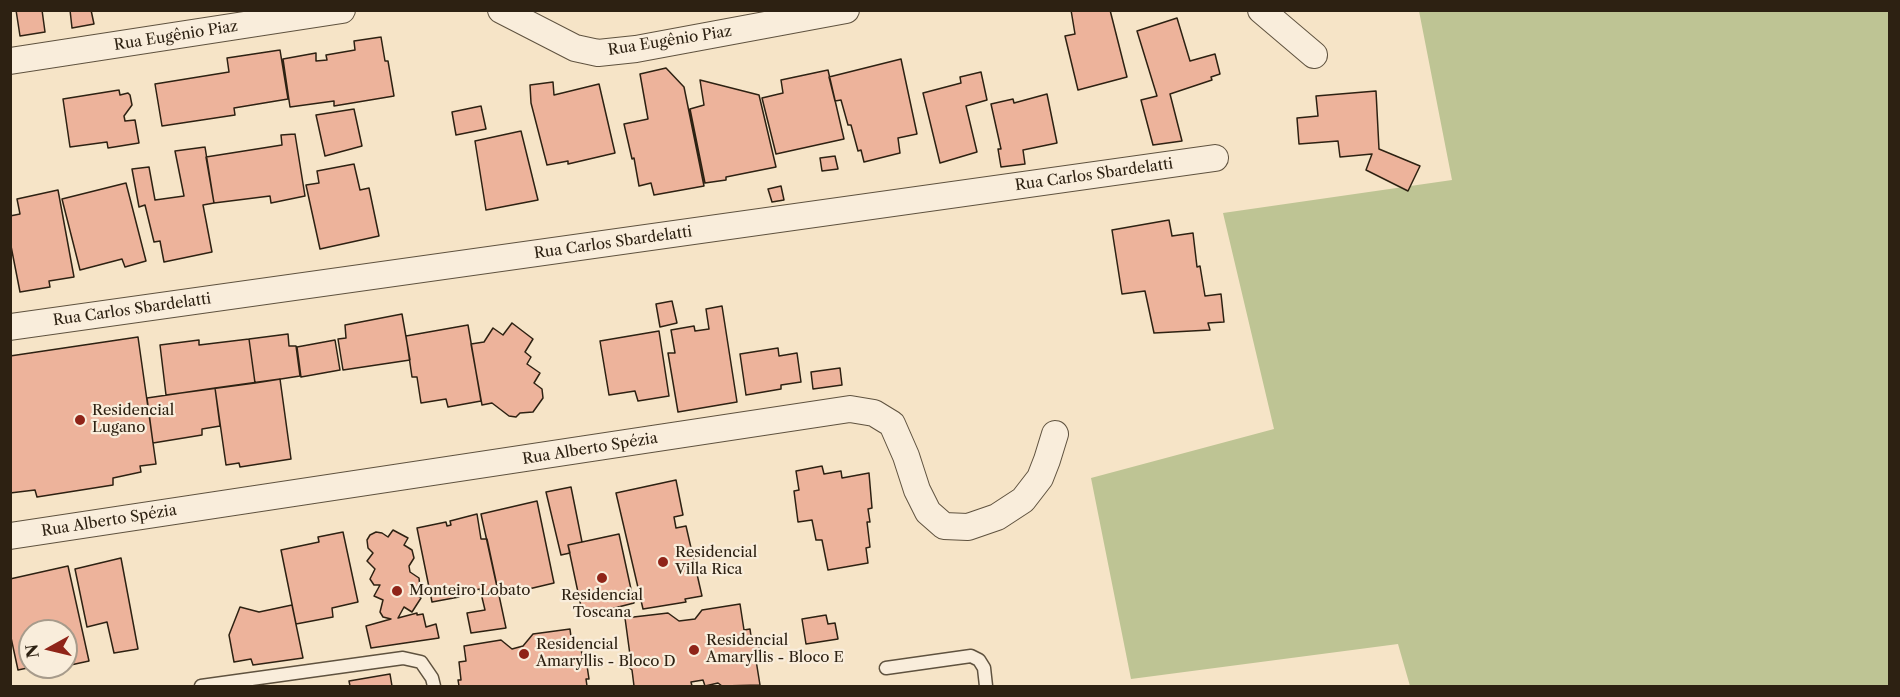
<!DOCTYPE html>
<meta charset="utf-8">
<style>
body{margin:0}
#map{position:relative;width:1900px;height:697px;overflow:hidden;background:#f6e4c7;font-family:"Libre Caslon Text",serif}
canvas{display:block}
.frame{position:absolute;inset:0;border:12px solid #2d2112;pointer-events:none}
.north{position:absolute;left:18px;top:619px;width:60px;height:60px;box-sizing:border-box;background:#f9eddb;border:2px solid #a79b8b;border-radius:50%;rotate:262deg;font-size:16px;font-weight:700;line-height:24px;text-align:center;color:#2d2112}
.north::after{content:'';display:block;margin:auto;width:21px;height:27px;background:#8f2418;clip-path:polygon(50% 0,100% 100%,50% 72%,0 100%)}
</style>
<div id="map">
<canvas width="1900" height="697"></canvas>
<div class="frame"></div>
<div class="north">N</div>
</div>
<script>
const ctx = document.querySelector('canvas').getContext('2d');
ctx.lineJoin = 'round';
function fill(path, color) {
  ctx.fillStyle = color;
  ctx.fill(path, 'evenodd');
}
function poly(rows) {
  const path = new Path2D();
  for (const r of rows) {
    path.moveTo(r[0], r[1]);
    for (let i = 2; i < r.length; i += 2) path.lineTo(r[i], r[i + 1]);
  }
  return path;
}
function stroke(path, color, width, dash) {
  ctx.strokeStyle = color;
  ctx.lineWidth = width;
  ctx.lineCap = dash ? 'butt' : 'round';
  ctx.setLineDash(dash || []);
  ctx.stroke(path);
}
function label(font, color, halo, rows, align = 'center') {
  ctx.font = font + ' "Libre Caslon Text",serif';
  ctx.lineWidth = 4.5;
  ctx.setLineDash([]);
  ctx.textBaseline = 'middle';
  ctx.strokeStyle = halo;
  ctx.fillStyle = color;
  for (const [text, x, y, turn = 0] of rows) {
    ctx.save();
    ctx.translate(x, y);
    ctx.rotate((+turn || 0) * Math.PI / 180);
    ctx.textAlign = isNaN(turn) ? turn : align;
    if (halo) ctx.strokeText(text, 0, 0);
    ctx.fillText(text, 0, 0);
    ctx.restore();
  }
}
const green = poly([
 [1419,11,1889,11,1889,686,1410,686,1398,644,1131,679,1091,478,1274,429,1223,213,1452,180]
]);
const building = poly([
 [16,10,42,10,45,32,20,36,16,10],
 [70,10,91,10,94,24,72,28,70,10],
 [1071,10,1110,10,1127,77,1078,90,1065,36,1075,34,1071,10],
 [1177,18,1190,61,1215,54,1220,74,1211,77,1212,80,1170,94,1182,141,1153,145,1141,100,1157,96,1137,31,1177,18],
 [381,37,385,61,388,61,394,96,334,106,334,101,290,107,283,59,316,53,316,61,327,60,326,55,355,50,354,41,381,37],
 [280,50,288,99,234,108,235,115,162,126,155,84,229,72,227,58,280,50],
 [901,59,917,134,898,138,900,153,864,162,861,150,858,151,851,125,848,125,841,100,835,101,829,77,901,59],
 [666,68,684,87,704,186,654,195,651,183,639,186,634,158,632,159,624,124,648,119,640,74,666,68],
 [828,70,844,139,776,154,762,98,783,93,781,80,828,70],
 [981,72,987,100,966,106,977,152,940,163,923,93,961,83,960,77,981,72],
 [700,80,759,95,776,167,726,177,726,180,705,183,690,109,704,105,700,80],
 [553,82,554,95,599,84,615,153,568,164,568,161,547,165,531,103,530,85,553,82],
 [119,90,120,95,128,93,130,95,132,105,124,116,125,121,135,120,139,143,108,148,107,142,70,147,63,99,119,90],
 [1376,91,1379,149,1420,166,1408,191,1366,170,1372,154,1340,157,1338,141,1299,144,1297,118,1318,116,1316,96,1376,91],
 [1047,94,1057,143,1023,150,1025,164,1001,167,998,149,1001,149,991,104,1013,99,1014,103,1047,94],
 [481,106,486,129,456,135,452,112,481,106],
 [354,109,362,146,325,156,316,115,354,109],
 [521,131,538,200,486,210,475,141,521,131],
 [295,134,305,196,271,203,270,196,214,203,206,157,282,145,281,135,295,134],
 [205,147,214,203,203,205,212,252,164,262,160,241,154,242,145,205,139,207,132,169,149,167,155,200,184,196,175,151,205,147],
 [835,156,838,169,822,171,820,158,835,156],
 [354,164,360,190,369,188,379,236,320,249,306,185,319,183,317,171,354,164],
 [126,183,146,261,125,267,122,259,80,270,62,199,126,183],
 [781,186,784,200,772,202,768,189,781,186],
 [58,190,74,277,49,281,50,287,20,292,10,241,10,216,20,214,17,199,58,190],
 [1169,220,1172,236,1193,233,1197,267,1200,266,1205,296,1221,294,1224,322,1208,323,1210,330,1154,333,1145,291,1122,294,1112,230,1169,220],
 [672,301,677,323,660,327,656,304,672,301],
 [722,306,737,402,678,412,668,353,675,353,671,330,694,326,695,331,709,329,706,309,722,306],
 [402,314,410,360,343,370,338,339,346,338,345,325,402,314],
 [512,323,533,339,525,352,531,357,527,364,540,373,534,383,542,389,543,398,533,412,520,413,516,417,509,416,492,403,482,405,471,344,484,342,493,328,503,335,512,323],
 [468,325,481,401,448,407,446,399,421,403,417,377,412,377,406,336,468,325],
 [659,331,669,396,638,401,635,391,609,395,600,341,659,331],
 [288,334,289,346,296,346,300,376,255,383,249,339,288,334],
 [138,337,156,464,140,466,141,472,113,478,113,485,37,497,35,490,10,493,10,356,138,337],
 [249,339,255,383,166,395,160,345,199,340,199,345,249,339],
 [335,340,340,370,301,377,297,347,335,340],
 [778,348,779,356,797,353,801,382,781,385,781,389,746,395,740,354,778,348],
 [840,368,842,385,813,389,811,372,840,368],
 [280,379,291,459,240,467,239,463,226,465,215,388,280,379],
 [215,388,220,426,202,429,202,435,153,443,147,398,215,388],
 [822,466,824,474,841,471,842,478,869,473,872,508,868,509,870,522,867,522,870,547,866,548,868,563,828,570,822,540,816,540,812,520,798,522,794,491,799,490,796,471,822,466],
 [676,480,683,515,674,517,676,528,686,526,702,596,685,599,686,602,643,609,616,493,676,480],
 [571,487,582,542,568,545,570,553,561,555,546,492,571,487],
 [537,501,554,583,499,596,481,514,537,501],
 [477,514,481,539,487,539,506,628,471,633,467,613,485,610,480,589,458,593,459,597,432,602,417,528,446,522,447,526,451,525,450,521,477,514],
 [393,530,408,538,404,545,412,550,414,558,409,566,410,572,419,578,420,587,415,594,421,598,412,612,404,607,398,618,417,613,417,615,423,614,426,627,436,624,439,638,371,648,366,626,391,619,383,617,380,612,383,600,374,596,380,585,374,585,370,579,375,569,367,561,373,553,368,548,367,540,370,535,376,532,382,533,388,537,393,530],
 [343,532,358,602,332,608,333,617,296,624,281,550,319,542,318,537,343,532],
 [619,534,634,603,583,616,568,545,619,534],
 [121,558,138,649,114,653,107,622,87,627,75,569,121,558],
 [68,566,89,661,66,666,66,631,30,631,30,667,32,667,18,670,10,633,10,579,68,566],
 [740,604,744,630,750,629,751,636,761,645,755,654,760,685,722,686,718,683,705,686,703,680,691,682,692,686,634,686,632,670,626,665,630,655,625,618,668,613,679,621,695,619,702,610,740,604],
 [292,605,303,658,253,665,251,659,234,662,229,635,240,607,259,612,292,605],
 [826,615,828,624,835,623,838,639,806,644,802,619,826,615],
 [570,629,572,645,580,643,583,660,586,659,589,679,586,679,587,686,459,686,458,680,461,680,459,662,466,661,464,646,501,640,512,649,523,646,533,634,570,629],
 [390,674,392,686,350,686,349,681,390,674]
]);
const service = poly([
 [886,668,971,656,979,660,984,668,986,686],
 [201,686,403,658,421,662,432,678,434,686]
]);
const minor = poly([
 [501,10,575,48,598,53,636,49,846,10],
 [1261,10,1314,55],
 [10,61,342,10],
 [10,327,1215,158],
 [10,536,850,409,874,413,892,424,906,456,917,490,928,512,944,526,968,527,997,517,1023,500,1040,478,1047,460,1055,434]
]);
const markers = [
 [80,420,6,"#8f2418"],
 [663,562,6,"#8f2418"],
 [602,578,6,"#8f2418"],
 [397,591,6,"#8f2418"],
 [694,650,6,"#8f2418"],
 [524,654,6,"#8f2418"]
];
const streetNames = [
 ["Rua Eugênio Piaz",176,36,-9],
 ["Rua Eugênio Piaz",670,41,-9],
 ["Rua Carlos Sbardelatti",1094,175,-8],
 ["Rua Carlos Sbardelatti",613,243,-8],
 ["Rua Carlos Sbardelatti",132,310,-8],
 ["Rua Alberto Spézia",590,449,-9],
 ["Rua Alberto Spézia",109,521,-9]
];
const poiNames = [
 ["Residencial",92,411],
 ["Lugano",92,428],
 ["Residencial",675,553],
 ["Villa Rica",675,570],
 ["Monteiro Lobato",409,591],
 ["Residencial",602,596,"center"],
 ["Toscana",602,613,"center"],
 ["Residencial",706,641],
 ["Amaryllis - Bloco E",706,658],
 ["Residencial",536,645],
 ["Amaryllis - Bloco D",536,662]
];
fill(green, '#bec494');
fill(building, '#edb39b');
stroke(building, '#2d2112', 1.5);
stroke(service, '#5f523f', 15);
stroke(minor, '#5f523f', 28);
stroke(service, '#f9eddb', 12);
stroke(minor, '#f9eddb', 26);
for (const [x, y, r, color] of markers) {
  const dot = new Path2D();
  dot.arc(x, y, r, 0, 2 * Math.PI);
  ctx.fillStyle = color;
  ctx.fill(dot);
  stroke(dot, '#f9eddb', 2);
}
label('15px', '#2d2112', '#f9eddb', streetNames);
label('15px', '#2d2112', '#f9eddb', poiNames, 'left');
</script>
